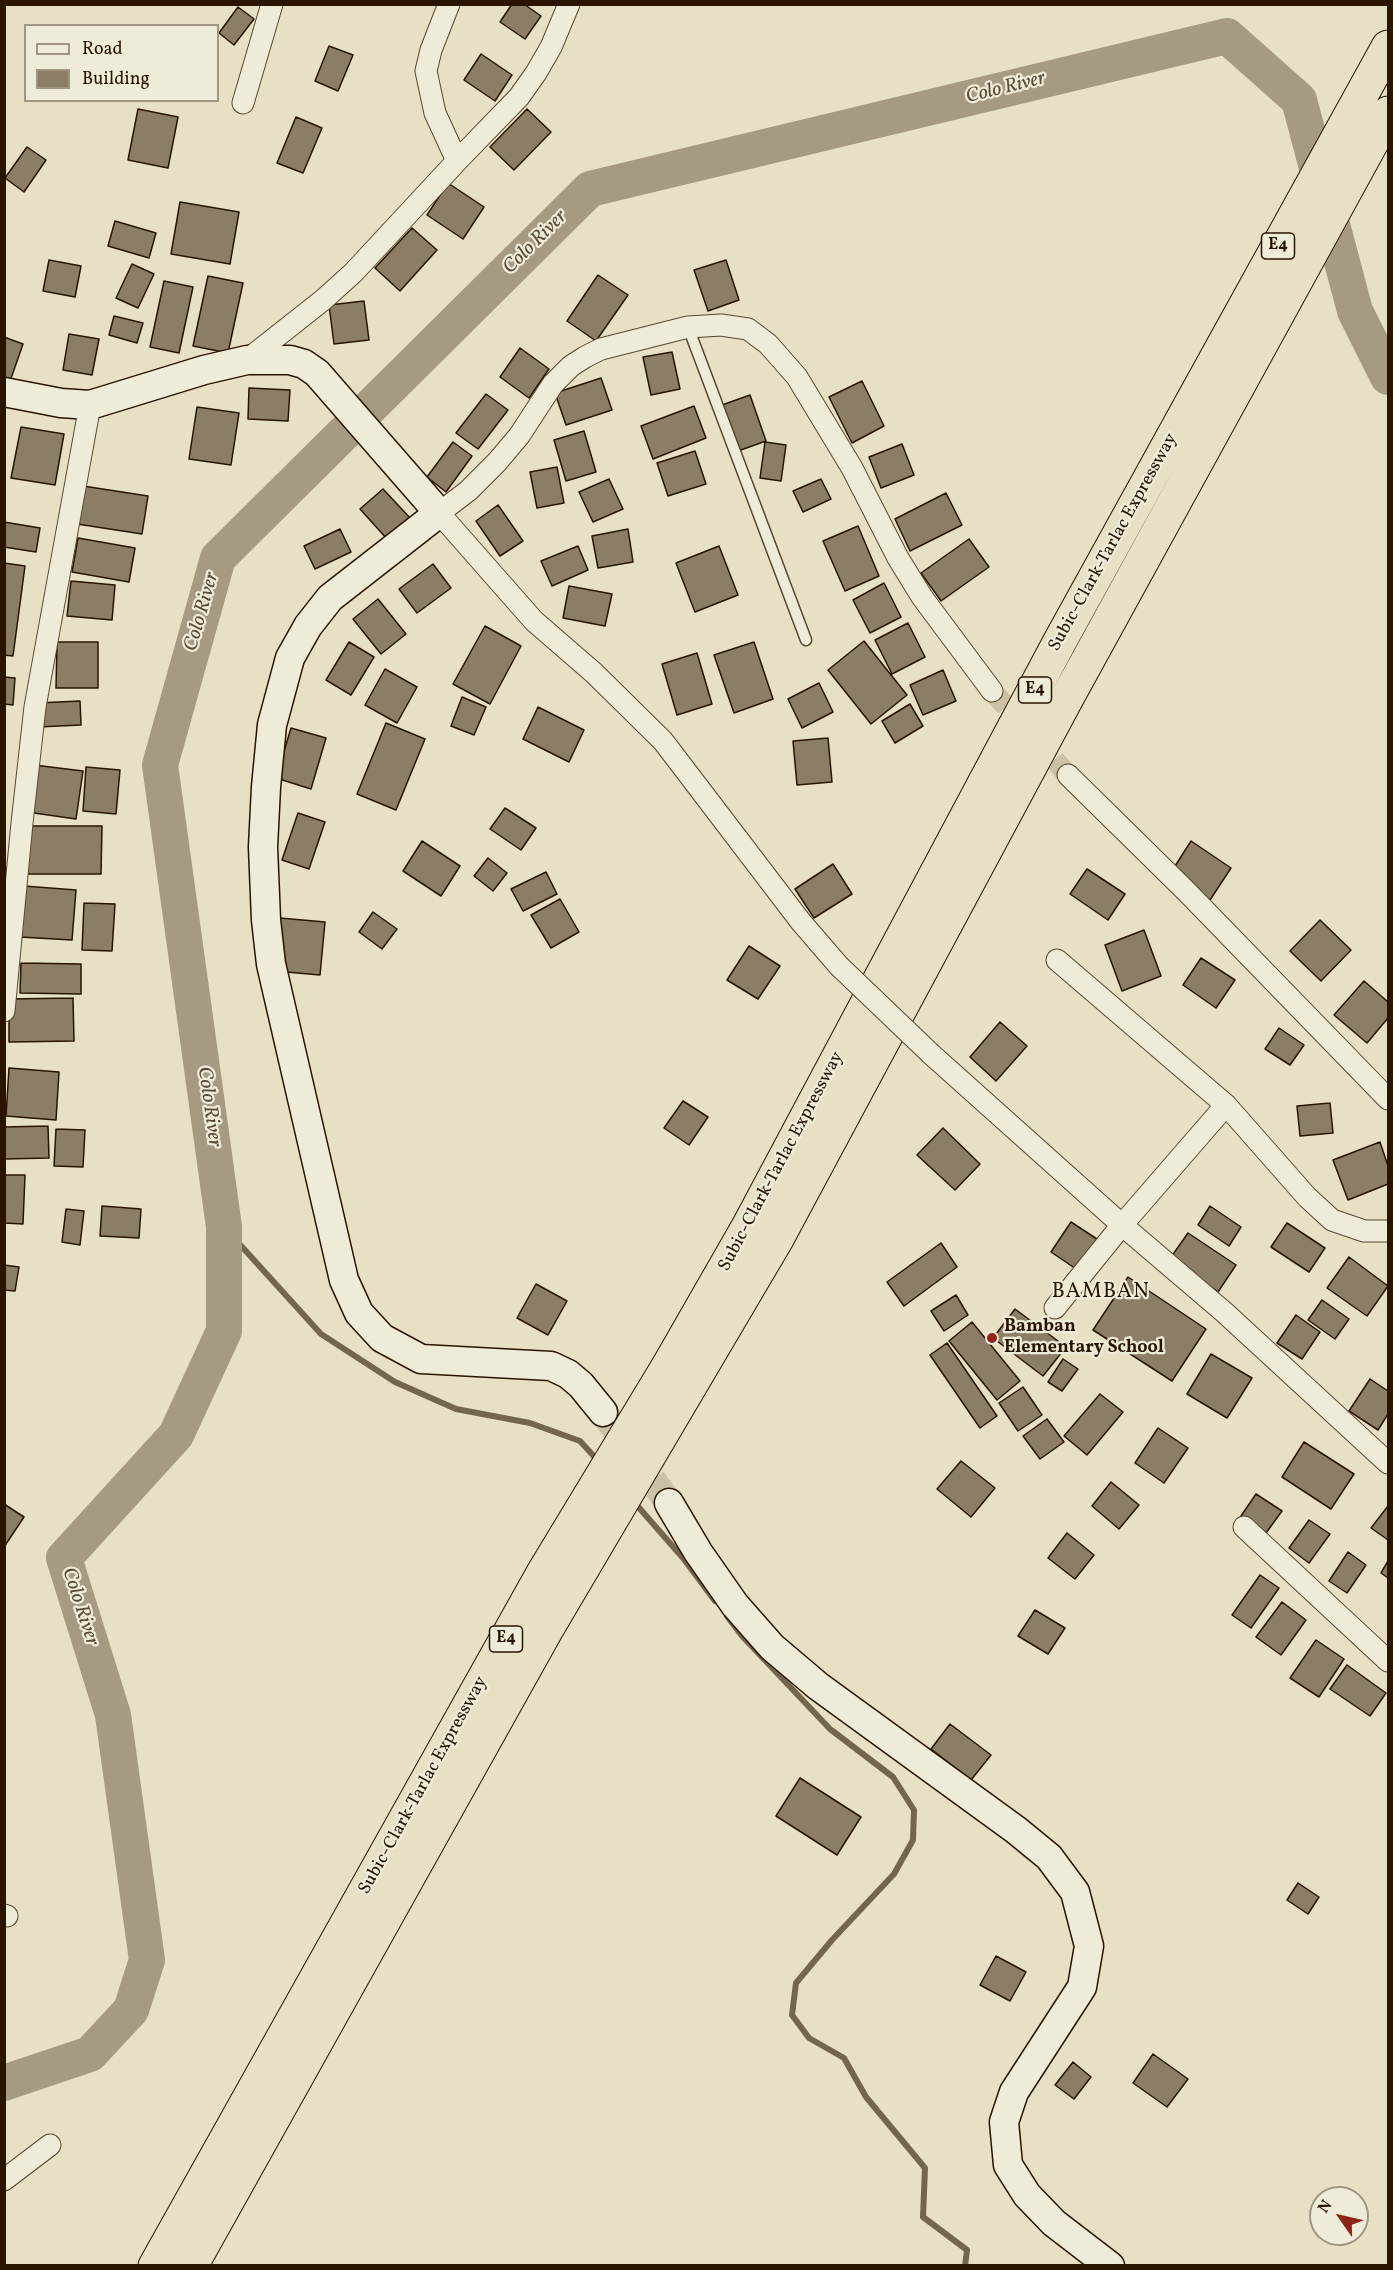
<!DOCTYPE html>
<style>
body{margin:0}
#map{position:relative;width:1393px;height:2270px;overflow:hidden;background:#e7e0c5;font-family:Vollkorn,serif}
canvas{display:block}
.frame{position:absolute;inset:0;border:6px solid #291400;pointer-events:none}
.legend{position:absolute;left:24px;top:24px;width:195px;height:78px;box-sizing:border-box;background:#efebd9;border:2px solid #a09582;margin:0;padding:8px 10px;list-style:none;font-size:18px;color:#291400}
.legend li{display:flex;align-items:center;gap:12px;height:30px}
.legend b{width:30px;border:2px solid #a09582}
.north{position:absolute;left:1309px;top:2186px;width:60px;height:60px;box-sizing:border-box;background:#efebd9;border:2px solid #a09582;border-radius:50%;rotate:304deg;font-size:16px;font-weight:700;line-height:24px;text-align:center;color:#291400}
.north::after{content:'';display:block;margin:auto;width:21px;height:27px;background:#8f2418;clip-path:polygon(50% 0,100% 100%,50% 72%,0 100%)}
</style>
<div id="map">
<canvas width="1393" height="2270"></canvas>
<div class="frame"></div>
<ul class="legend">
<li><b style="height:8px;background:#efebd9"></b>Road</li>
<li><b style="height:16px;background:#8c7e66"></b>Building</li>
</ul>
<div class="north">N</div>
</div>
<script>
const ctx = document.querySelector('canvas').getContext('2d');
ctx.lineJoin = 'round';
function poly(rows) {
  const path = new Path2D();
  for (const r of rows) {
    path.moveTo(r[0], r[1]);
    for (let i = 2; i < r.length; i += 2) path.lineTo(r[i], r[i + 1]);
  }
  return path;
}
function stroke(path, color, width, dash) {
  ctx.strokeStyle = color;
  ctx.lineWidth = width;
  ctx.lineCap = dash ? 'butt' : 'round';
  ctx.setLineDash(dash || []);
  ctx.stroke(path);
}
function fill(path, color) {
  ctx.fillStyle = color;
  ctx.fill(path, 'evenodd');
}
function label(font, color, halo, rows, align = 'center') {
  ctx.font = font + ' Vollkorn,serif';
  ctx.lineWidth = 4.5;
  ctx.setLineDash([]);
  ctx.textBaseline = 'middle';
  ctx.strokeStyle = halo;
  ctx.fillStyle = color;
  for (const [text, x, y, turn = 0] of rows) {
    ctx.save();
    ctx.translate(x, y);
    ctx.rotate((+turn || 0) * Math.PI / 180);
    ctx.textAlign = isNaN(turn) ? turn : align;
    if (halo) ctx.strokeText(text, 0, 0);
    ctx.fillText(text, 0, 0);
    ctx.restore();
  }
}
const stream = poly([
 [224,1227,321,1334,395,1382,456,1409,530,1423,580,1441,600,1463],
 [634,1502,683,1558,715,1601],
 [727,1616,742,1636,830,1729,893,1777,914,1810,913,1840,894,1874,832,1940,796,1983,792,2015,809,2038,844,2058,866,2097,925,2168,923,2217,967,2250,965,2266]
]);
const river = poly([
 [4,2083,90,2054,131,2010,147,1960,113,1715,64,1558,176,1435,224,1331,224,1227,160,765,218,558,590,189,1227,36,1299,100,1355,311,1388,377]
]);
const building = poly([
 [512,4,524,4,541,16,525,39,500,22,512,4],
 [238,7,254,19,234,45,219,33,238,7],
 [329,46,353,55,338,91,315,81,329,46],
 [481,54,512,75,495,101,464,80,481,54],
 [138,109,178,117,168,168,128,160,138,109],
 [527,109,551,132,514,170,490,147,527,109],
 [296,117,322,128,303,173,277,163,296,117],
 [27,147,46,160,24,192,5,178,27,147],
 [448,183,484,207,463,239,427,215,448,183],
 [180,202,239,212,230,264,171,254,180,202],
 [115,221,156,233,149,258,108,246,115,221],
 [412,228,437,250,400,291,375,268,412,228],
 [49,260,81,266,75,297,43,291,49,260],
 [726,260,739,300,708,311,694,270,726,260],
 [132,264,154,274,138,308,116,298,132,264],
 [598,275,628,295,596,341,567,321,598,275],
 [208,276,243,283,228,353,193,346,208,276],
 [164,281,193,287,179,353,150,347,164,281],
 [364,301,369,340,334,344,329,305,364,301],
 [114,316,143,323,137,343,109,335,114,316],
 [69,334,99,339,92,375,63,370,69,334],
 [4,337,23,344,7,390,4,389,4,337],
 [520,348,549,369,529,398,500,377,520,348],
 [672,352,680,389,651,395,643,357,672,352],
 [601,378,612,410,566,425,555,393,601,378],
 [862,381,884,426,852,443,829,397,862,381],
 [249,388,290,390,288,421,248,419,249,388],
 [486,394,508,410,478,449,456,433,486,394],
 [750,395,766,441,738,451,722,405,750,395],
 [694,406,706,438,653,459,641,426,694,406],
 [197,407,239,413,231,465,189,459,197,407],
 [21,427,64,434,55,485,11,478,21,427],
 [584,431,596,472,566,481,554,440,584,431],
 [453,442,472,456,446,492,427,477,453,442],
 [765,442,786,445,781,481,760,478,765,442],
 [902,444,914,475,881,488,869,457,902,444],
 [695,451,706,484,668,496,657,463,695,451],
 [557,467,564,503,537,508,530,472,557,467],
 [609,479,623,509,593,522,579,492,609,479],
 [821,479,831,499,803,512,793,491,821,479],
 [83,486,148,496,142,534,77,524,83,486],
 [383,489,411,519,388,540,360,509,383,489],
 [946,493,962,525,910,551,895,519,946,493],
 [498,505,523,541,500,556,476,521,498,505],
 [4,522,40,528,36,552,4,547,4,522],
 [858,526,879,576,845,591,823,541,858,526],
 [340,529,351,552,315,569,304,546,340,529],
 [628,529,633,562,598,568,592,536,628,529],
 [78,538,135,548,129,582,72,572,78,538],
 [969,539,989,567,941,601,921,573,969,539],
 [578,546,588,570,552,586,541,561,578,546],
 [719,546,738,595,695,612,676,563,719,546],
 [4,563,25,566,13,656,4,655,4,563],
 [433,564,451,588,417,613,399,589,433,564],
 [71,581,115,585,112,620,67,616,71,581],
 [884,583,901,617,870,633,853,600,884,583],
 [569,586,612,594,605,626,563,618,569,586],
 [378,599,406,634,381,654,353,619,378,599],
 [908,623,925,657,892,674,875,640,908,623],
 [485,626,521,646,490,704,453,684,485,626],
 [864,641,907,695,871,724,828,670,864,641],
 [57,642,98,642,98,688,56,688,57,642],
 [349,642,374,657,351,695,326,680,349,642],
 [754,642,773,699,734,713,714,655,754,642],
 [697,653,712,704,677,715,662,664,697,653],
 [385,669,417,687,397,723,365,705,385,669],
 [943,670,956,701,923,715,910,685,943,670],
 [4,677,15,678,13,705,4,704,4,677],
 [819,683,833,712,802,728,788,699,819,683],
 [462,697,486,707,474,735,451,726,462,697],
 [80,701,81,725,38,727,37,703,80,701],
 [910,704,923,726,895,743,882,721,910,704],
 [538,707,584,730,569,762,523,739,538,707],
 [386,723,425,739,396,810,357,794,386,723],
 [291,728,326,738,311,789,276,778,291,728],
 [828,738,832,782,797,785,793,741,828,738],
 [34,765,83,771,76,819,27,812,34,765],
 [86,767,120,770,116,814,83,811,86,767],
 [505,808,536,828,521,850,490,829,505,808],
 [298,813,325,822,309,869,282,860,298,813],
 [25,826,102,826,101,874,25,874,25,826],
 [422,841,460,866,441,896,403,871,422,841],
 [1191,841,1231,868,1210,900,1170,874,1191,841],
 [488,858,507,873,493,891,474,876,488,858],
 [833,864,852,894,814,918,795,889,833,864],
 [1087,869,1125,894,1108,920,1070,894,1087,869],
 [546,872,557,894,523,911,511,889,546,872],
 [24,886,76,890,72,940,20,937,24,886],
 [560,899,579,932,551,948,531,915,560,899],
 [84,903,115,904,112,951,82,950,84,903],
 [373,912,397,929,382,949,359,932,373,912],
 [280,918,325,922,320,975,275,971,280,918],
 [1320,920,1351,950,1321,981,1290,951,1320,920],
 [1144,930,1161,976,1122,991,1105,945,1144,930],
 [749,946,780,966,758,999,727,980,749,946],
 [1201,958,1235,980,1216,1008,1183,985,1201,958],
 [21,963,81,964,81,994,20,993,21,963],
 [1364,981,1388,1002,1388,1018,1367,1043,1334,1015,1364,981],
 [73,998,74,1041,9,1042,9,999,73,998],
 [1000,1022,1027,1046,996,1081,970,1057,1000,1022],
 [1279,1028,1304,1045,1290,1065,1265,1049,1279,1028],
 [9,1068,59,1072,56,1120,6,1116,9,1068],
 [683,1101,708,1117,689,1145,664,1128,683,1101],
 [1330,1103,1333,1133,1300,1136,1297,1106,1330,1103],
 [48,1126,49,1158,4,1159,4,1127,48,1126],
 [943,1128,980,1164,955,1190,917,1155,943,1128],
 [56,1129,85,1130,83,1167,54,1166,56,1129],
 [1380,1142,1388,1166,1388,1184,1348,1200,1333,1160,1380,1142],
 [4,1175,25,1175,23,1224,4,1223,4,1175],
 [102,1206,141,1209,139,1238,100,1236,102,1206],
 [1210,1206,1241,1227,1229,1246,1198,1225,1210,1206],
 [66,1209,84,1211,80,1245,62,1242,66,1209],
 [1071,1222,1100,1241,1079,1271,1051,1252,1071,1222],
 [1287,1223,1325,1248,1309,1272,1271,1247,1287,1223],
 [1188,1233,1236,1265,1218,1292,1169,1260,1188,1233],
 [941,1243,957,1267,904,1306,887,1282,941,1243],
 [1349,1257,1388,1286,1367,1316,1327,1288,1349,1257],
 [4,1265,19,1267,15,1291,4,1290,4,1265],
 [1128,1277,1206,1329,1172,1381,1093,1330,1128,1277],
 [536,1284,567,1301,548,1335,517,1318,536,1284],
 [956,1295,968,1315,944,1331,931,1311,956,1295],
 [1322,1300,1349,1319,1335,1339,1308,1320,1322,1300],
 [1015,1309,1066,1347,1043,1376,993,1338,1015,1309],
 [1296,1315,1320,1332,1302,1359,1277,1343,1296,1315],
 [972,1322,1020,1381,997,1400,949,1341,972,1322],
 [947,1343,997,1416,980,1428,930,1355,947,1343],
 [1211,1354,1252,1378,1227,1418,1187,1394,1211,1354],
 [1063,1359,1078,1369,1062,1391,1048,1382,1063,1359],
 [1370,1379,1388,1391,1388,1414,1378,1430,1349,1411,1370,1379],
 [1023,1387,1042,1415,1018,1431,999,1403,1023,1387],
 [1100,1394,1123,1412,1087,1455,1064,1436,1100,1394],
 [1047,1419,1064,1442,1040,1459,1023,1436,1047,1419],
 [1158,1428,1188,1448,1164,1483,1135,1463,1158,1428],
 [1304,1442,1354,1474,1331,1509,1282,1477,1304,1442],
 [961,1461,995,1488,971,1517,937,1489,961,1461],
 [1111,1482,1139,1505,1119,1529,1092,1506,1111,1482],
 [1256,1494,1282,1511,1266,1533,1241,1516,1256,1494],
 [4,1504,24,1517,4,1547,4,1504],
 [1388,1506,1388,1540,1371,1528,1388,1506],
 [1309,1520,1330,1534,1309,1563,1289,1548,1309,1520],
 [1067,1533,1094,1555,1075,1579,1048,1558,1067,1533],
 [1348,1552,1366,1565,1347,1593,1329,1581,1348,1552],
 [1388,1561,1388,1578,1381,1573,1388,1561],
 [1260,1575,1279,1588,1251,1628,1232,1615,1260,1575],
 [1282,1602,1306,1620,1281,1655,1256,1637,1282,1602],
 [1035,1610,1065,1628,1048,1654,1018,1636,1035,1610],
 [1316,1640,1344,1659,1319,1697,1290,1678,1316,1640],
 [1347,1665,1386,1693,1370,1716,1330,1689,1347,1665],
 [950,1724,991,1755,971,1780,931,1749,950,1724],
 [800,1778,861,1817,837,1855,776,1816,800,1778],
 [1298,1883,1319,1897,1308,1914,1287,1900,1298,1883],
 [996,1956,1026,1972,1010,2001,980,1985,996,1956],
 [1153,2054,1188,2079,1167,2107,1133,2083,1153,2054],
 [1073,2062,1091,2077,1074,2099,1055,2085,1073,2062]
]);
const streetTunnel = poly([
 [992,691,1068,775]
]);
const secondaryTunnel = poly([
 [603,1412,669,1503]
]);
const lane = poly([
 [688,327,806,640]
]);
const street = poly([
 [449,4,431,50,426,71,435,113,457,161],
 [243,103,272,4],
 [247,360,323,300,353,273,457,161,519,97,536,73,551,47,569,4],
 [1068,775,1186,891,1388,1099],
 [1057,960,1226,1105,1307,1197,1332,1220,1364,1231,1388,1231],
 [839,966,801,922,663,741,594,673,534,621,439,513,468,491,497,462,519,436,553,384,571,366,585,357,601,349,688,327,721,325,748,329,768,344,797,377,852,468,898,558,922,597,992,691],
 [4,1011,22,823,35,707,90,405],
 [931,1054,1122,1225,1224,1312,1388,1463],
 [1055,1308,1122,1225,1226,1105],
 [1244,1527,1388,1661],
 [4,1915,7,1916],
 [4,2180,50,2145]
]);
const secondary = poly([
 [4,392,61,403,90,405,204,370,247,360,290,360,304,364,317,373,439,513,330,598,308,626,290,658,272,725,266,787,263,847,266,920,271,964,344,1280,359,1313,382,1338,421,1359,551,1366,568,1374,581,1385,603,1412],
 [669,1503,698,1552,735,1605,772,1647,818,1686,1016,1830,1049,1857,1075,1892,1089,1946,1082,1987,1014,2092,1004,2122,1008,2165,1027,2195,1054,2223,1110,2266]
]);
const highway = poly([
 [155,2266,543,1573,670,1363,748,1227,1060,641,1388,47],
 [191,2266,548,1627,778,1237,1067,698,1388,113]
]);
const streetBridge = poly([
 [839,966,931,1054]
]);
const markers = [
 [992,1338,6,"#8f2418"]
];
const shields = [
 [1278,246,33],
 [1035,690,33],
 [506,1639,33]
];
const shieldNames = [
 ["E4",1278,246],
 ["E4",1035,690],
 ["E4",506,1639]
];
const streetNames = [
 ["Subic-Clark-Tarlac Expressway",1114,543,-61],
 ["Subic-Clark-Tarlac Expressway",782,1162,-62],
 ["Subic-Clark-Tarlac Expressway",424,1786,-61]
];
const poiNames = [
 ["Bamban",1004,1328],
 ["Elementary School",1004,1349]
];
const waterNames = [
 ["Colo River",1006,89,-14],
 ["Colo River",536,243,-45],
 ["Colo River",203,612,-74],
 ["Colo River",208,1107,82],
 ["Colo River",79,1607,72]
];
const quarterNames = [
 ["BAMBAN",1101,1293]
];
stroke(stream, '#74654e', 6);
stroke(river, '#a69b82', 36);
fill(building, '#8c7e66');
stroke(building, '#291400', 1.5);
stroke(streetTunnel, '#cac1a7', 21, [21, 10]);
stroke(secondaryTunnel, '#cac1a7', 28, [28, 14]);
stroke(lane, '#584731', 13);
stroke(street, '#584731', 23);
stroke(secondary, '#291400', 31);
stroke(highway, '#291400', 35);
stroke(lane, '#efebd9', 10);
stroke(street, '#efebd9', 21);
stroke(secondary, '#efebd9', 28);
stroke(highway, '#e7e0c5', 33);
stroke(streetBridge, '#584731', 23, []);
stroke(streetBridge, '#efebd9', 21);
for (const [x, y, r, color] of markers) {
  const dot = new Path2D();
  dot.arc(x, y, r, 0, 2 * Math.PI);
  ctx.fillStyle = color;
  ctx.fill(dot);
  stroke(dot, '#efebd9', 2);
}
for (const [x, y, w] of shields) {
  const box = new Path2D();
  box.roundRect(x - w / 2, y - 13, w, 26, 4.5);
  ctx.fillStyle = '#efebd9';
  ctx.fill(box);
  stroke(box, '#291400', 1.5);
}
label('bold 16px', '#291400', null, shieldNames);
label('18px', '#291400', '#efebd9', streetNames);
label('bold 18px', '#291400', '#efebd9', poiNames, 'left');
label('italic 20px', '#5b4a34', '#efebd9', waterNames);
ctx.letterSpacing = '1.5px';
label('21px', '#291400', '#efebd9', quarterNames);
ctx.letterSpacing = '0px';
</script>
